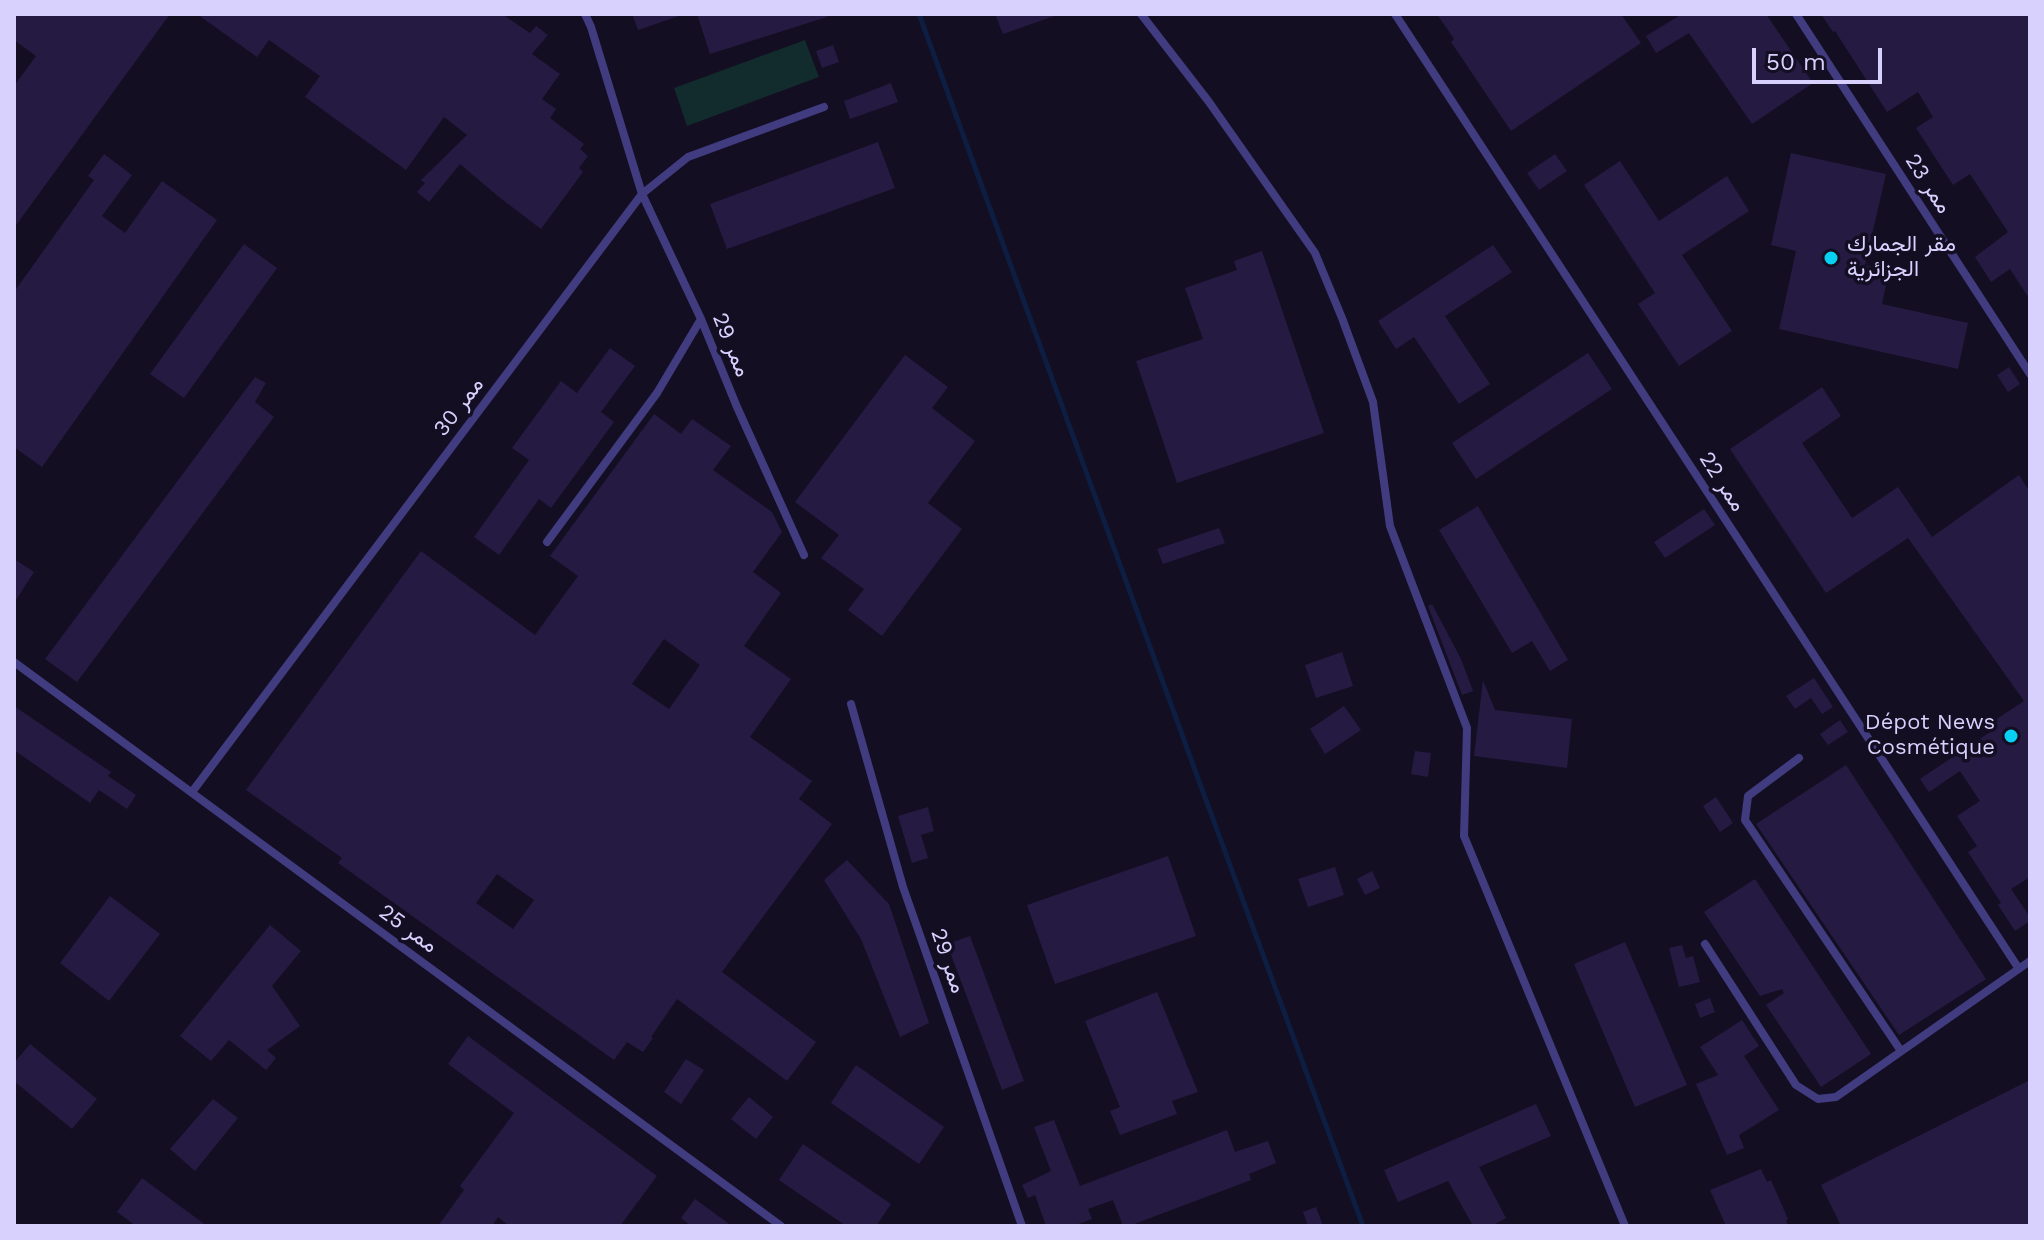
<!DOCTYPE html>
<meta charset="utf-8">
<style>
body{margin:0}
#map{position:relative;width:2044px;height:1240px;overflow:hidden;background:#130e22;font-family:"Work Sans",sans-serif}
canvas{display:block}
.frame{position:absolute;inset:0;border:16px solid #d8d1fe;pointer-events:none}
.scale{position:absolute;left:1752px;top:48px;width:130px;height:36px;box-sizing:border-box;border:4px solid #d8d1fe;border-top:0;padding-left:10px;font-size:24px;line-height:28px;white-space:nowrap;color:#d8d1fe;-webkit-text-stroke:6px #130e22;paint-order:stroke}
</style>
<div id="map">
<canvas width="2044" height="1240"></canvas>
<div class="frame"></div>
<div class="scale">50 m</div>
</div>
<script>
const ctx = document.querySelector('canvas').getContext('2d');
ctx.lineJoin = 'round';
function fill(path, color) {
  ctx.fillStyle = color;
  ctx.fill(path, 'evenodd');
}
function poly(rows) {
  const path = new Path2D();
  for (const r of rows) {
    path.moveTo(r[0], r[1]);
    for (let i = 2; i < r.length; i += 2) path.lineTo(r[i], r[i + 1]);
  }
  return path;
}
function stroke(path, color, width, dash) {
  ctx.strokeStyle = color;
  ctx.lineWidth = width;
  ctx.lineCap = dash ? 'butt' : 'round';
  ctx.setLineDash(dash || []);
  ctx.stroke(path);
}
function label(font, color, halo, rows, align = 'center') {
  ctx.font = font + ' "Work Sans",Vazirmatn,sans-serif';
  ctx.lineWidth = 7;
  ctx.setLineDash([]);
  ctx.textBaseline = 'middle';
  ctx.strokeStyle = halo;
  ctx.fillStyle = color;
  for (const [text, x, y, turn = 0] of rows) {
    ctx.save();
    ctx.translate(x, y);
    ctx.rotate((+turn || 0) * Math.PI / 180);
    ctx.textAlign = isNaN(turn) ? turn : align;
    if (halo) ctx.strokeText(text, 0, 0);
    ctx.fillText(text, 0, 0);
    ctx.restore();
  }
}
const green = poly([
 [805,40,819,77,687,126,674,88]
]);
const stream = poly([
 [919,14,1199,781,1363,1226]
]);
const building = poly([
 [14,14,170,14,14,228,14,86,36,56,14,40],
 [197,14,502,14,530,33,536,26,548,35,532,54,560,74,542,99,556,109,550,118,584,144,580,149,588,156,579,168,583,172,541,229,499,197,460,164,429,202,417,192,425,183,421,180,467,135,444,117,406,170,305,97,320,76,269,40,257,57],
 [632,14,678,14,679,16,638,30],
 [697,14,827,14,827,17,710,54],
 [995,14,1054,14,1054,16,1003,34],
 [1437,14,1621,14,1641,43,1511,131,1451,42,1454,39],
 [1682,14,1766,14,1813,83,1752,124,1689,33,1656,53,1646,36],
 [1821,14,2030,14,2030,300,2010,269,1991,282,1975,257,2008,232,1970,174,1953,185,1916,128,1933,117,1918,92,1887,112,1835,31,1833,32],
 [833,45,839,62,822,68,816,51],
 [891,83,898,102,850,119,844,101],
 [878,142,895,188,727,249,710,204],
 [1791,153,1886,174,1865,265,1889,271,1882,304,1968,323,1958,369,1779,329,1796,251,1771,245],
 [104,154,132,175,102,216,125,233,162,181,217,220,42,467,14,447,14,292,94,180,88,176],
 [1555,154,1567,171,1539,190,1527,173],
 [1620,161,1659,221,1727,176,1749,211,1682,255,1732,331,1679,366,1638,304,1655,293,1584,185],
 [244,244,277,268,184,398,150,374],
 [1493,245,1512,272,1445,316,1490,384,1459,404,1414,337,1396,349,1378,321],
 [1262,251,1324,433,1177,483,1136,361,1203,339,1185,288,1237,270,1234,261],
 [610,348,635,366,601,412,614,422,551,508,539,499,499,555,474,537,529,460,512,448,561,381,577,393],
 [1588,353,1612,389,1476,479,1452,443],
 [905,355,948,387,932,408,975,441,928,503,962,529,882,636,848,610,864,589,821,558,839,535,795,502],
 [2009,367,2020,384,2008,392,1997,375],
 [255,377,266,383,255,402,274,417,77,682,45,659],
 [1822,387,1841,416,1802,443,1852,518,1898,487,1932,537,2019,475,2030,492,2030,877,2011,889,2030,917,2030,921,2015,931,1998,905,2001,903,1968,852,1977,846,1957,816,1980,801,1960,771,1929,792,1920,779,1990,732,1986,726,2024,701,1908,538,1826,593,1730,449],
 [654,414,681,434,692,419,731,446,713,470,772,512,782,532,753,572,781,593,744,646,791,679,750,737,812,781,799,799,832,824,722,972,816,1042,787,1081,677,999,651,1037,653,1038,643,1052,627,1042,614,1060,338,863,342,858,246,790,421,551,535,635,578,576,550,556],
 [664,639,700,665,669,709,632,684],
 [497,874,534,900,513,929,476,903],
 [1478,506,1568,660,1550,671,1532,641,1512,653,1439,530],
 [1704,509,1715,525,1665,558,1654,542],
 [1219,528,1225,543,1163,564,1157,549],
 [14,559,34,572,14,603],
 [1432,604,1461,659,1473,691,1462,695,1428,606],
 [1342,652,1353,686,1316,698,1305,665],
 [1814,678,1833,707,1822,714,1811,698,1795,709,1786,696],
 [1483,680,1495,710,1572,719,1567,768,1474,756],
 [14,706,111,772,108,776,136,795,127,809,99,790,90,803,14,750],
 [1344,706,1361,730,1325,754,1310,729],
 [1840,720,1848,732,1828,745,1820,734],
 [1415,751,1431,753,1428,777,1411,774],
 [1846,765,1986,979,1899,1035,1756,824],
 [1716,797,1733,823,1720,832,1703,806],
 [928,807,934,831,921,835,928,858,912,863,898,816],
 [1168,856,1196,936,1055,984,1027,905],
 [847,860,889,904,929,1023,900,1037,861,939,824,880],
 [1335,867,1344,895,1308,907,1298,879],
 [1372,871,1380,888,1365,895,1357,879],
 [1755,879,1871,1054,1821,1087,1766,1005,1784,993,1782,989,1760,996,1704,912],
 [110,896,160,934,109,1001,60,963],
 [270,925,301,951,272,986,300,1026,267,1050,276,1058,266,1070,229,1040,211,1061,180,1036],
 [970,936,1024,1081,1002,1090,947,944],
 [1625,942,1687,1085,1635,1107,1574,964],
 [1682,945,1686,958,1693,956,1700,982,1679,987,1669,948],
 [1157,992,1198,1092,1172,1101,1177,1114,1120,1135,1110,1111,1120,1107,1085,1021],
 [1710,998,1715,1012,1700,1018,1695,1004],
 [1742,1020,1759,1046,1744,1056,1779,1110,1739,1135,1744,1148,1727,1155,1696,1084,1718,1075,1700,1047],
 [468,1036,657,1176,620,1226,509,1226,498,1217,492,1226,438,1226,464,1190,460,1186,514,1113,448,1064],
 [30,1044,97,1099,72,1129,14,1081,14,1063],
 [686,1059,704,1070,681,1104,664,1092],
 [856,1065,944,1127,919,1164,831,1103],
 [2030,1080,2030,1226,1841,1226,1821,1185],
 [749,1097,773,1117,756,1139,731,1119],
 [213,1099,238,1118,195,1171,170,1149],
 [1536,1104,1551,1136,1479,1167,1506,1218,1492,1226,1473,1226,1448,1181,1398,1202,1384,1170],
 [1054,1120,1080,1186,1227,1130,1235,1152,1268,1141,1276,1163,1249,1174,1251,1180,1129,1226,1123,1226,1113,1200,1088,1209,1092,1219,1073,1226,1046,1226,1035,1195,1028,1198,1022,1185,1051,1171,1034,1127],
 [803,1144,891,1204,876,1226,846,1226,779,1180],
 [1761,1169,1767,1182,1771,1180,1788,1219,1786,1220,1788,1226,1726,1226,1710,1190],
 [142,1178,207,1226,136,1226,117,1212],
 [695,1199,732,1226,691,1226,681,1218],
 [1316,1207,1323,1226,1308,1226,1303,1212]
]);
const service = poly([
 [1141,14,1209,102,1315,253,1342,318,1373,402,1390,526,1467,728,1464,836,1625,1226],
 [1395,14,2019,969],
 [1796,14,2030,374],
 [547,542,657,393,701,319],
 [804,555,737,407,701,319,642,194,688,157,824,107],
 [14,662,781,1226],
 [851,704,903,887,1022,1226],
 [1799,758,1748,796,1745,820,1901,1051],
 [192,792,642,194,591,27,585,14],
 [1705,944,1796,1085,1818,1099,1836,1097,2030,961]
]);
const markers = [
 [1831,258,8,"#07d0f3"],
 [2011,736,8,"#07d0f3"]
];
const streetNames = [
 ["ممر 23",1928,184,57],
 ["ممر 29",731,345,68],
 ["ممر 30",459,407,-53],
 ["ممر 22",1722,482,57],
 ["ممر 25",408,929,36],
 ["ممر 29",948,961,71]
];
const poiNames = [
 ["مقر الجمارك",1847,245],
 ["الجزائرية",1847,270],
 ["Dépot News",1995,723,"right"],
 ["Cosmétique",1995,748,"right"]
];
fill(green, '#122b2c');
stroke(stream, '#0d1e42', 5);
fill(building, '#251b42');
stroke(service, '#413b80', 8);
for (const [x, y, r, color] of markers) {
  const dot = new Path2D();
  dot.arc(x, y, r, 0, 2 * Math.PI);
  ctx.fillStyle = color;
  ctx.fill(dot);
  stroke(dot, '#130e22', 3);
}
label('22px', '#d8d1fe', '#130e22', streetNames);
label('22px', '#d8d1fe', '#130e22', poiNames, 'left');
</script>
